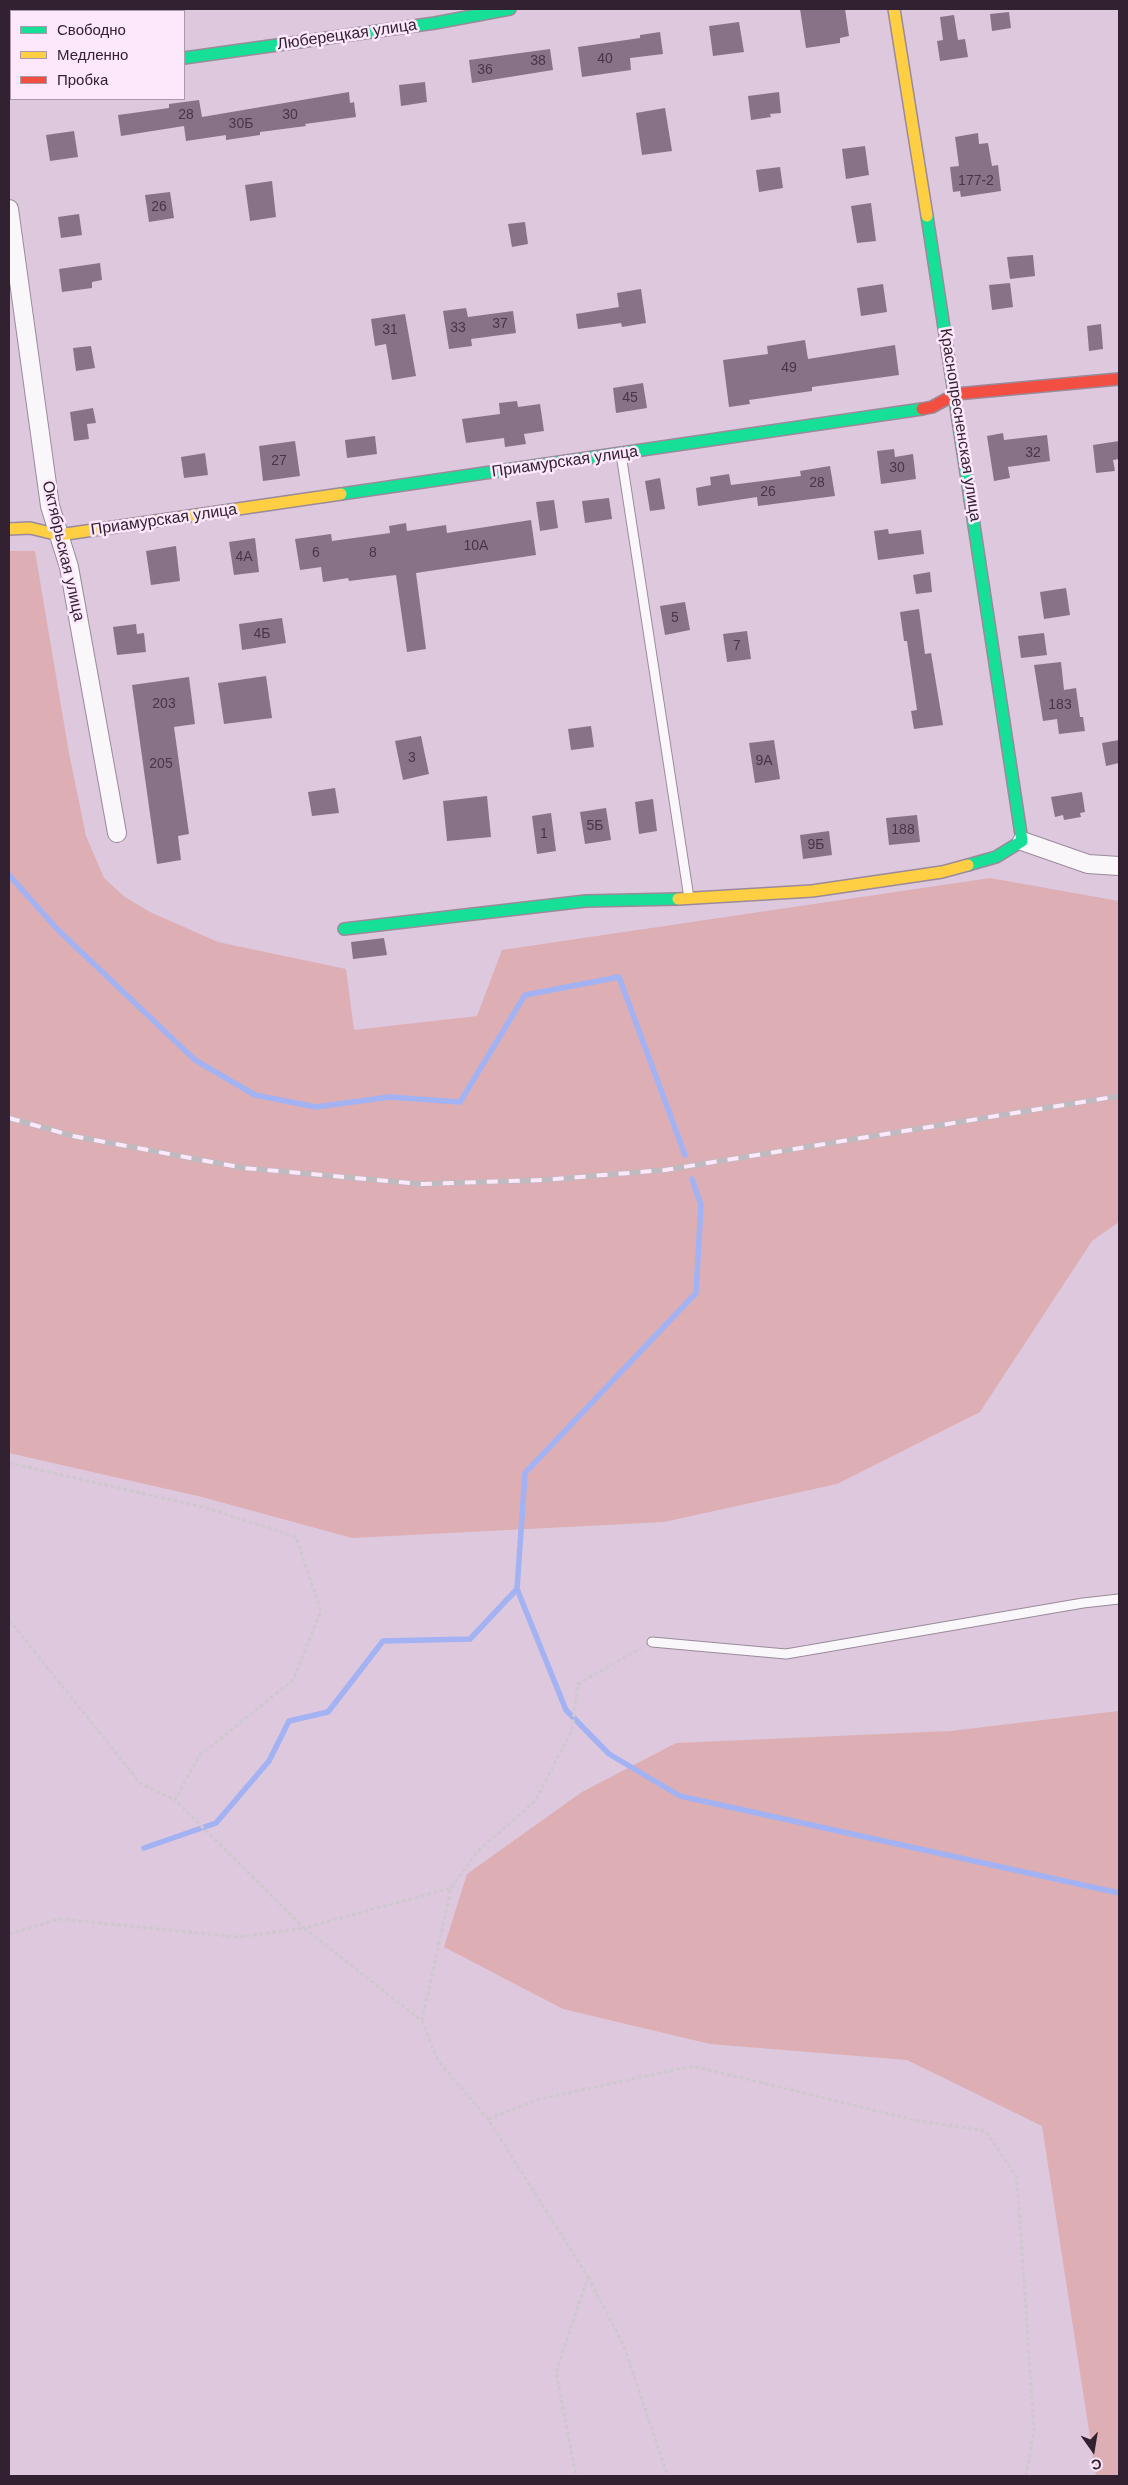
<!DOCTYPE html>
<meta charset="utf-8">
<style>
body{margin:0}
#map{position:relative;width:1128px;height:2485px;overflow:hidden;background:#dec8de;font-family:Arial,sans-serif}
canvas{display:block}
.frame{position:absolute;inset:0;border:10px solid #322231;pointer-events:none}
.legend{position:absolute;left:10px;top:10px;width:175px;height:90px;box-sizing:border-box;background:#fce7fb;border:1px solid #ab98aa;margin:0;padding:6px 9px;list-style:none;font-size:15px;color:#322231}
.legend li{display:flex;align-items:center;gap:10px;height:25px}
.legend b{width:25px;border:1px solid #ab98aa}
.north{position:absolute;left:1068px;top:2425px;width:50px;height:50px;-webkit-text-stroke:4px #fce7fb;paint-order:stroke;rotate:167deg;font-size:14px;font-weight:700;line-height:20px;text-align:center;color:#322231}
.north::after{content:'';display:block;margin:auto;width:18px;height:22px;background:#322231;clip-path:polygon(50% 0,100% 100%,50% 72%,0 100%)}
</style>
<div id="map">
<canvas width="1128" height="2485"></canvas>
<div class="frame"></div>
<ul class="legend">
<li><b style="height:6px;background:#16e098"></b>Свободно</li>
<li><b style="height:6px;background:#ffcf43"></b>Медленно</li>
<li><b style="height:6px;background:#f24e42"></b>Пробка</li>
</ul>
<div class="north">С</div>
</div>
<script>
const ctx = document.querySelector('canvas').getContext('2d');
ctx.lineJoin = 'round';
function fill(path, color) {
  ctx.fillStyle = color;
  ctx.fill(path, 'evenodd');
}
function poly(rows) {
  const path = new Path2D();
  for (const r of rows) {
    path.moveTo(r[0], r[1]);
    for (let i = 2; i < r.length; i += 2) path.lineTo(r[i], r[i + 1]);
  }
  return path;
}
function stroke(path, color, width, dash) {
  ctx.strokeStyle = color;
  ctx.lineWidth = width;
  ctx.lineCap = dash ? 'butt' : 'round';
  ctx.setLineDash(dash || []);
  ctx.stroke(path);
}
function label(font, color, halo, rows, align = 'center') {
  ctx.font = font + ' Arial,sans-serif';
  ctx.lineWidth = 5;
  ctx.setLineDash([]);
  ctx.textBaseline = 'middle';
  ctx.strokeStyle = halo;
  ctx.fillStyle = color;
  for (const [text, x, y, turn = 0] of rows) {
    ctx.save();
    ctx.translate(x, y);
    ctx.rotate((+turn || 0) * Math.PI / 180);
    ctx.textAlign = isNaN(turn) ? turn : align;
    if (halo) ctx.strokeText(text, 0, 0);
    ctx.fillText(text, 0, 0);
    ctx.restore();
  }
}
const green = poly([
 [9,551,35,551,69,753,86,836,104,878,125,897,150,912,218,942,346,969,354,1030,477,1016,502,950,990,878,1119,901,1119,1222,1092,1241,980,1412,837,1484,664,1522,352,1538,202,1497,9,1453],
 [1119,1711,1119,2476,1096,2476,1042,2126,907,2060,710,2044,563,2009,444,1947,467,1874,582,1792,676,1743,950,1731]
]);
const stream = poly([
 [9,875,57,929,195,1060,255,1095,316,1107,389,1097,460,1102,525,995,619,977,685,1155],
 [692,1179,701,1205,696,1293,525,1473,517,1589,566,1710,609,1754,680,1796,1119,1893],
 [144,1848,216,1823,269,1761,289,1721,328,1712,383,1641,470,1639,517,1589]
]);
const building = poly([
 [800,9,845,9,849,36,840,38,840,43,806,48],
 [1009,12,1011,28,992,31,990,14],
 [954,15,958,40,965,39,968,57,940,61,937,41,943,40,940,17],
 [739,22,744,52,713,56,709,26],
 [660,32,663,54,630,58,631,70,582,77,578,47,640,38,640,35],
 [550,49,553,70,472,83,469,60],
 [425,82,427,102,401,106,399,85],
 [349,92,350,103,354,102,356,117,305,124,306,126,260,132,260,135,226,140,226,135,186,141,184,126,121,136,118,115,169,108,169,104,199,100,202,117],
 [779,92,781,113,770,114,771,117,751,120,748,96],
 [665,108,672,151,642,155,636,113],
 [74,131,78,157,50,161,46,135],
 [978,133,979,144,988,143,992,166,998,165,1001,191,961,197,960,191,953,192,950,167,959,166,955,137],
 [865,146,869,175,846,179,842,149],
 [780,167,783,188,759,192,756,170],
 [272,181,276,217,250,221,245,185],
 [170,192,174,218,149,222,145,195],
 [871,203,876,241,857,243,851,206],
 [79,214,82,235,61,238,58,217],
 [525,222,528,244,512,247,508,224],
 [1033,255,1035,276,1010,279,1007,257],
 [100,263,102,280,92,282,92,288,62,292,59,269],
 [1010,283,1013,307,992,310,989,285],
 [883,284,887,312,861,316,857,288],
 [641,289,646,323,622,327,621,323,578,329,576,314,619,307,617,293],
 [466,308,468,317,513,311,516,333,471,339,472,346,449,349,443,311],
 [405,314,416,376,392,380,386,344,375,346,371,319],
 [1101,324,1103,349,1089,351,1087,326],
 [805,340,808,359,895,345,899,375,812,387,812,391,749,400,750,404,729,407,723,360,768,354,767,346],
 [91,346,95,368,76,371,73,348],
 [643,383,647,408,616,413,613,388],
 [517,401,518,407,540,404,544,431,524,434,526,444,505,447,504,438,466,443,462,419,500,414,499,403],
 [93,408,96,423,87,424,89,439,74,441,70,412],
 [1003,433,1004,440,1047,435,1050,461,1008,467,1010,478,994,481,987,436],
 [375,436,377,454,347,458,345,440],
 [295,441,300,476,263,481,259,446],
 [1119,441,1119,459,1113,460,1115,471,1096,473,1093,445],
 [894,449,895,457,913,454,916,479,881,484,877,451],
 [205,453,208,475,184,478,181,457],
 [830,466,835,496,758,506,757,497,698,506,696,488,711,485,710,477,729,474,731,485,801,476,800,471],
 [660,478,665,509,650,511,645,481],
 [609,498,612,519,585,523,582,501],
 [554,500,558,528,540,531,536,502],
 [531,520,536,555,416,573,426,649,407,652,396,575,349,581,348,578,323,582,321,567,300,570,295,539,331,534,332,541,390,533,389,526,406,523,407,531,446,525,447,533],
 [888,529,889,534,921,530,924,554,878,560,874,531],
 [255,538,259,572,234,575,229,542],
 [176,546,180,581,151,585,146,551],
 [930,572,932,592,916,594,913,575],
 [1066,588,1070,615,1044,619,1040,592],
 [685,602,690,630,665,635,660,606],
 [919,609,925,654,931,653,943,725,914,729,911,711,917,710,907,641,904,641,900,612],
 [282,618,286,643,242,650,239,624],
 [136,624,137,634,144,633,146,652,117,655,113,627],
 [747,631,751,659,727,662,723,634],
 [1044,633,1047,655,1021,658,1018,636],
 [1061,662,1064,690,1076,688,1080,717,1083,717,1085,731,1059,734,1057,719,1043,721,1034,665],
 [266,676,272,718,224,724,218,683],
 [189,677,195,724,174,727,189,834,178,836,181,860,157,864,132,685],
 [591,726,594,747,571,750,568,729],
 [421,736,429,774,403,780,395,741],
 [774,740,780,779,755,783,749,743],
 [1119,740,1119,763,1106,766,1102,743],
 [335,788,339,813,312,816,308,792],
 [1082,792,1085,812,1080,813,1081,817,1064,820,1063,815,1055,817,1051,797],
 [487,796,491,837,447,841,443,801],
 [653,799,657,831,639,834,635,802],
 [606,808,611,840,585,844,580,812],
 [551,813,556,851,537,854,532,816],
 [917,815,920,842,889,845,886,818],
 [829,831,832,855,803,859,800,835],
 [384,938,387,955,353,959,351,942]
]);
const path = poly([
 [9,1463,207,1508,296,1537,321,1611,293,1680,199,1756,175,1800,304,1928,451,1888],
 [9,1620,141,1784,175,1800],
 [9,1934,59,1919,238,1937,304,1928,422,2021,438,2061,488,2119,588,2277,556,2372,576,2476],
 [422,2021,451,1888,477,1852,535,1801,572,1730,578,1684,641,1648],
 [488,2119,540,2099,693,2066,914,2120,986,2131,1017,2178,1034,2431,1026,2476],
 [588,2277,623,2344,668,2476]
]);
const lane = poly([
 [621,454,689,898],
 [652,1642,786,1654,1083,1603,1119,1599]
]);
const street = poly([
 [9,83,11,83],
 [9,209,50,506,69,567,117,833],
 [1022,841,1088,864,1119,866]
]);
const fast = poly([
 [184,58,435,23,510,9],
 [927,216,1022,841,996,857,968,865],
 [341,494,922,409],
 [344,929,586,901,678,899]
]);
const slow = poly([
 [894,9,927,216],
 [9,529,30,528,59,535,341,494],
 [678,899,812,891,942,872,968,865]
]);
const jam = poly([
 [922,409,932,407,956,394,1119,379]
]);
const rail = poly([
 [9,1118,73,1136,244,1168,421,1184,543,1180,665,1170,1119,1096]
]);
const numberNames = [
 ["40",605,59],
 ["38",538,61],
 ["36",485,70],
 ["28",186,115],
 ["30",290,115],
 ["30Б",241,124],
 ["177-2",976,181],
 ["26",159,207],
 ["37",500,324],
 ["33",458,328],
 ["31",390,330],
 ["49",789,368],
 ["45",630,398],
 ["32",1033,453],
 ["27",279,461],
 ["30",897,468],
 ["28",817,483],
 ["26",768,492],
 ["10А",476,546],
 ["6",316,553],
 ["8",373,553],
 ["4А",244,557],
 ["5",675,618],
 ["4Б",262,634],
 ["7",737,646],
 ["203",164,704],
 ["183",1060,705],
 ["3",412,758],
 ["9А",764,761],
 ["205",161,764],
 ["5Б",595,826],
 ["188",903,830],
 ["1",544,834],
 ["9Б",816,845]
];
const streetNames = [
 ["Люберецкая улица",347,35,-8],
 ["Краснопресненская улица",960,425,81],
 ["Приамурская улица",565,462,-8],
 ["Приамурская улица",164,520,-8],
 ["Октябрьская улица",63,551,77]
];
fill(green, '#ddafb4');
stroke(stream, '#a2b2f3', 5.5);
fill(building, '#887288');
stroke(lane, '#9a8a9a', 11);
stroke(street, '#9a8a9a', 20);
stroke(fast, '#9a8a9a', 14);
stroke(slow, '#9a8a9a', 14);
stroke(jam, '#9a8a9a', 14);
stroke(path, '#cfc9cf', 3, [4, 2.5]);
stroke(lane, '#faf7fa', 9);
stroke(street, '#faf7fa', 18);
stroke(fast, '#16e098', 11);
stroke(slow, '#ffcf43', 11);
stroke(jam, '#f24e42', 11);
stroke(rail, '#bfbabf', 5.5);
stroke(rail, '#fce7fb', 4, [11]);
label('14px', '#483647', null, numberNames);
label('16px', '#322231', '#fce7fb', streetNames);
</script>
